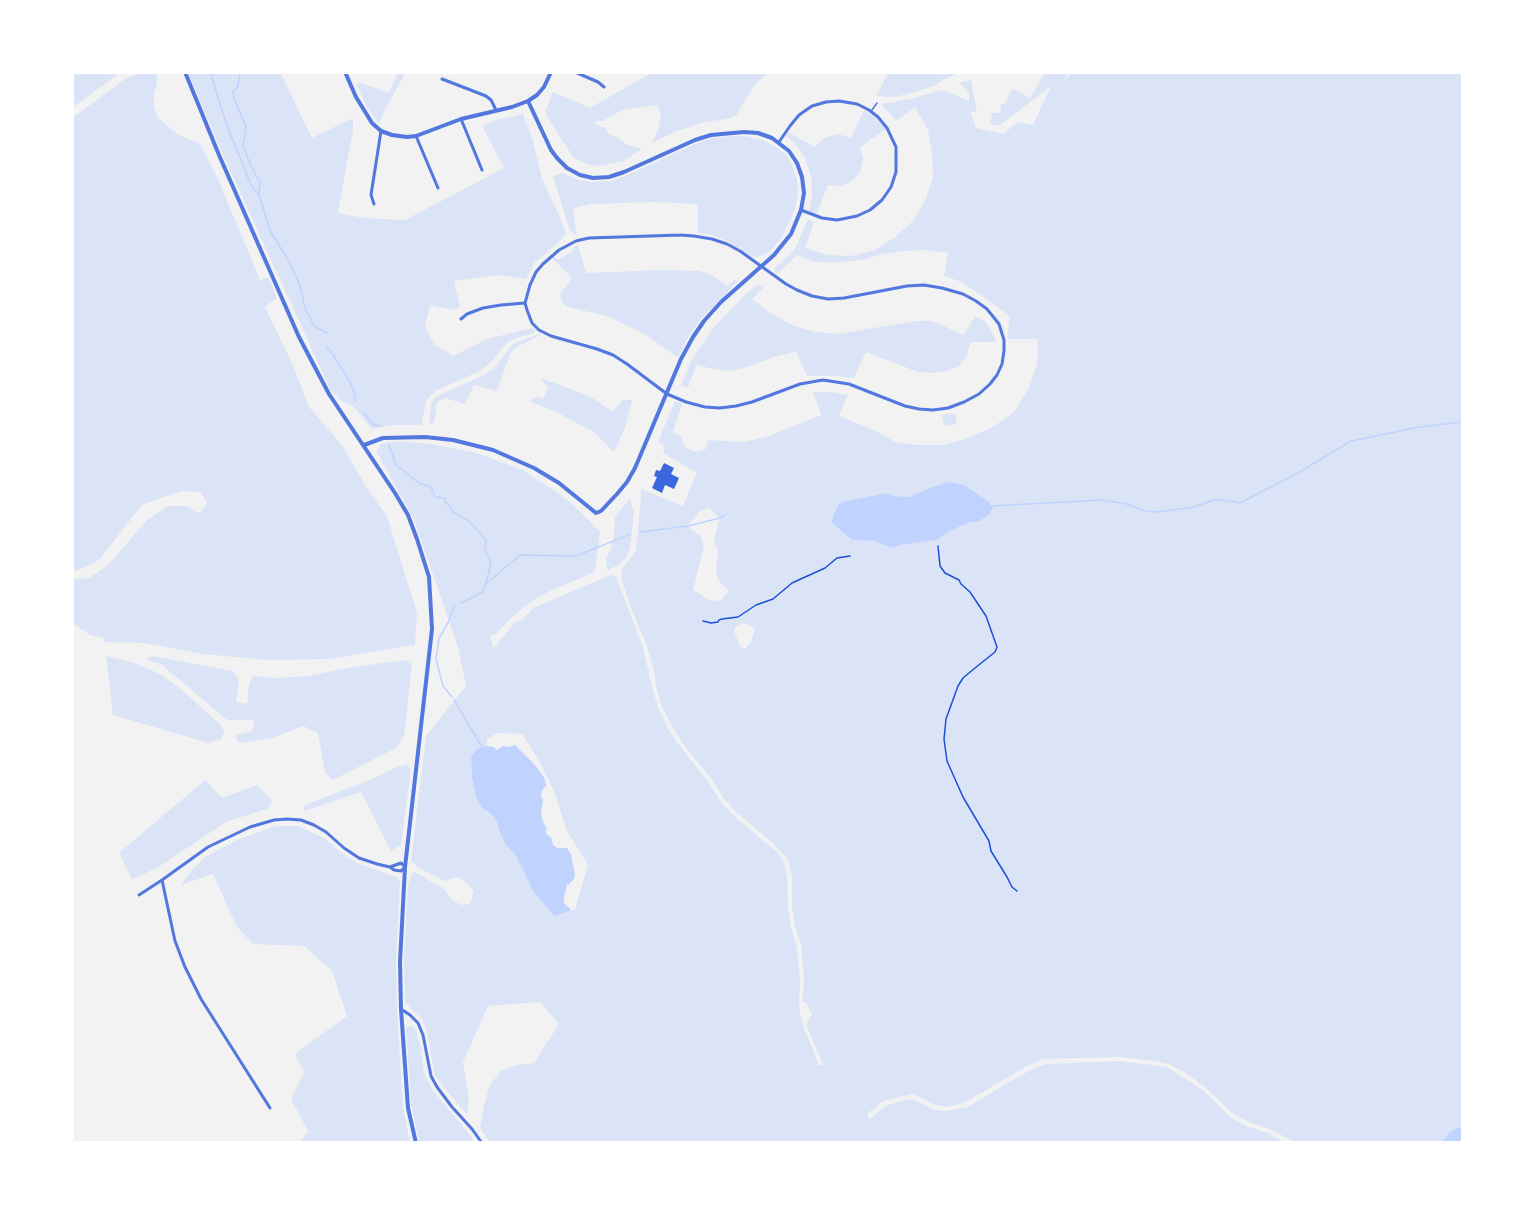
<!DOCTYPE html>
<style>
body{margin:0}
#map{position:relative;width:1535px;height:1215px;overflow:hidden;background:#f2f2f2;font-family:Manrope,sans-serif}
canvas{display:block}
.frame{position:absolute;inset:0;border:74px solid #fff;pointer-events:none}
</style>
<div id="map">
<canvas width="1535" height="1215"></canvas>
<div class="frame"></div>
</div>
<script>
const ctx = document.querySelector('canvas').getContext('2d');
ctx.lineJoin = 'round';
function fill(path, color) {
  ctx.fillStyle = color;
  ctx.fill(path, 'evenodd');
}
function poly(rows) {
  const path = new Path2D();
  for (const r of rows) {
    path.moveTo(r[0], r[1]);
    for (let i = 2; i < r.length; i += 2) path.lineTo(r[i], r[i + 1]);
  }
  return path;
}
function stroke(path, color, width, dash) {
  ctx.strokeStyle = color;
  ctx.lineWidth = width;
  ctx.lineCap = dash ? 'butt' : 'round';
  ctx.setLineDash(dash || []);
  ctx.stroke(path);
}
const green = poly([
 [72,72,121,72,72,108],
 [141,72,157,72,157,84,154,94,154,107,158,118,179,135,200,144,218,179,260,280,268,277,277,298,265,307,293,365,309,407,342,445,368,490,387,516,417,613,415,645,331,659,266,660,203,654,144,643,104,642,104,638,90,635,72,623,72,579,89,578,108,565,147,520,168,506,187,506,195,512,201,512,207,503,201,492,181,491,142,505,99,560,79,570,72,571,72,118,125,79],
 [188,72,282,72,282,76,312,138,353,118,353,130,338,213,364,218,405,220,504,168,482,126,498,119,506,118,523,114,533,141,542,178,548,192,559,215,566,234,557,244,535,262,526,279,498,275,454,281,460,306,454,310,430,305,425,327,434,344,453,356,487,339,532,328,535,331,534,333,511,340,506,344,489,364,480,371,437,390,431,395,426,401,422,425,393,425,372,429,353,406,343,402,331,391,222,153],
 [398,72,406,72,384,111,379,124,366,105,356,84,362,83,389,93],
 [653,72,770,72,755,84,737,114,731,118,701,123,674,132,652,143,658,130,661,116,657,105,622,110,603,121,595,121,595,124,605,128,609,134,619,138,627,145,642,149,624,161,598,166,586,164,573,157,552,124,545,112,553,92,590,108],
 [889,72,962,72,944,79,934,86,908,94,894,97,877,96,878,92],
 [1045,72,1068,72,1062,86,1068,76,1073,72,1463,72,1463,1128,1460,1127,1443,1140,1444,1143,1296,1143,1270,1129,1251,1123,1232,1113,1207,1089,1186,1073,1169,1064,1154,1061,1118,1057,1043,1059,1027,1066,964,1103,947,1107,936,1105,912,1094,883,1101,867,1114,870,1119,885,1106,909,1099,914,1100,935,1110,944,1111,967,1107,1032,1069,1046,1064,1119,1061,1153,1065,1169,1068,1205,1092,1230,1117,1249,1127,1268,1133,1285,1143,490,1143,480,1128,484,1105,490,1085,501,1071,517,1065,534,1063,559,1024,540,1002,488,1006,463,1062,469,1100,467,1115,440,1083,435,1075,427,1033,422,1019,411,1009,405,1001,404,962,408,885,411,874,415,872,444,889,453,901,462,905,470,904,474,892,467,883,457,877,445,881,417,867,411,860,426,736,466,686,458,647,414,520,376,451,381,444,395,441,431,444,477,453,523,470,564,497,589,520,600,532,595,571,588,575,548,592,529,603,511,618,496,634,490,636,494,648,514,623,523,619,533,608,608,576,613,575,616,577,643,647,653,691,659,709,668,729,682,749,707,780,722,803,734,816,777,852,784,862,787,876,788,908,791,928,797,947,800,979,799,1008,803,1025,819,1065,823,1065,806,1024,812,1015,808,1005,802,1001,804,980,801,945,795,926,792,907,792,876,788,859,769,840,736,812,725,800,710,777,685,747,672,726,662,707,657,690,654,671,647,646,633,613,622,581,621,571,636,551,641,498,641,489,683,506,697,473,663,453,665,446,658,442,675,401,682,404,673,433,680,435,685,447,696,452,705,450,708,440,744,442,769,436,821,415,813,392,831,392,848,395,839,416,876,431,895,442,917,445,942,445,966,439,993,427,1014,412,1029,388,1037,364,1038,339,1007,339,1010,316,962,282,944,276,948,253,925,250,904,251,882,254,862,260,830,263,812,261,797,255,777,274,774,269,795,249,808,219,814,222,805,248,828,255,851,256,875,250,895,237,913,221,925,201,933,177,932,153,928,130,915,107,897,121,881,104,911,99,942,90,969,101,969,93,959,83,971,80,977,113,970,111,976,128,1003,134,1018,122,1033,125,1051,86,1000,125,990,125,992,113,1000,113,1001,104,1005,104,1010,91,1014,89,1030,98],
 [930,488,977,494,988,501,979,521,968,523,952,530,936,540,900,545,891,548,874,541,852,540,831,522,842,502,887,493,893,496,909,497],
 [709,508,720,519,714,539,718,551,716,571,718,579,722,585,729,590,721,601,709,600,693,590,704,546,700,535,691,529,689,524,699,512],
 [743,623,751,626,755,630,751,642,745,649,741,648,734,631,735,627],
 [498,733,522,734,543,768,555,794,567,831,588,865,575,909,554,916,547,909,534,893,516,856,506,845,500,833,497,822,491,814,481,807,472,778,471,757,482,747,486,746,487,739],
 [864,110,875,117,886,129,860,147,863,159,860,172,852,181,841,186,828,185,817,213,809,211,812,196,811,176,805,158,795,144,786,136,788,132,815,147,824,138,838,134,851,138],
 [730,136,743,136,763,140,779,149,787,155,793,168,797,179,798,193,795,209,788,225,780,240,768,253,755,258,727,241,712,235,698,233,698,204,654,202,591,204,573,208,577,236,570,231,553,176,562,173,579,180,593,182,610,181,625,176,697,143,713,138],
 [578,245,586,273,661,270,699,271,714,276,727,286,735,279,737,282,702,318,689,335,678,358,646,335,626,325,607,316,567,307,562,302,560,294,572,278,552,258,554,256,558,260,573,251,572,248],
 [758,284,763,288,752,299,771,313,792,325,815,332,838,334,916,321,932,321,964,335,975,316,986,322,997,342,971,342,966,357,959,366,946,371,932,373,918,372,866,352,854,378,834,376,807,376,796,352,777,356,744,368,728,371,713,369,696,365,688,388,681,386,691,361,713,328,746,294],
 [540,334,541,335,519,346,511,352,497,391,474,385,465,404,445,398,440,400,436,406,436,414,433,424,429,424,431,405,433,400,437,396,484,375,494,368,511,346,516,342],
 [540,378,571,389,596,400,612,412,623,400,632,400,625,428,614,452,594,432,554,411,531,402,532,399,537,397,543,399,548,388],
 [955,413,957,424,944,426,942,415],
 [630,499,634,512,630,548,626,558,617,566,607,570,606,559,610,551,614,535,615,516],
 [106,656,135,663,160,674,177,686,219,723,225,732,221,739,208,743,113,715],
 [153,656,233,671,239,680,236,702,247,704,249,685,253,676,272,678,308,676,353,667,406,660,412,665,404,736,396,748,333,780,325,773,318,733,303,726,275,737,240,743,236,739,236,735,252,731,254,720,227,720,162,665,145,659],
 [407,764,411,771,401,845,391,851,361,792,305,811,303,808,305,805,365,782,395,768],
 [205,780,222,798,257,785,272,800,269,808,226,822,157,868,132,879,119,853],
 [276,826,298,826,324,838,343,854,357,863,396,877,400,881,396,963,397,1010,403,1108,410,1143,299,1143,308,1131,291,1099,304,1072,295,1054,347,1016,332,971,304,946,253,944,237,927,213,874,181,885,191,871,205,857,237,840],
 [412,1025,416,1030,420,1045,424,1072,432,1089,469,1134,475,1143,420,1143,411,1106,406,1027]
]);
const water = poly([
 [948,482,964,485,988,501,993,508,988,515,979,521,968,523,952,530,936,540,900,545,891,548,874,541,852,540,831,522,837,507,841,502,887,493,893,496,909,497,930,488],
 [515,745,535,765,545,779,546,786,542,790,541,796,543,800,541,814,543,822,547,829,545,831,548,836,551,837,553,845,557,848,567,848,571,854,575,875,574,879,568,885,566,884,567,887,564,897,564,903,568,907,570,908,570,911,554,916,534,893,516,856,506,845,500,833,497,822,491,814,481,807,476,796,472,778,471,757,477,749,486,746,494,747,496,750,503,746,508,747],
 [1460,1127,1463,1128,1463,1143,1444,1143,1443,1140,1450,1132]
]);
const stream = poly([
 [209,72,212,78,226,123,251,185,258,194],
 [240,72,238,86,233,92,234,99,246,127,243,145,250,164,260,183,259,195,271,233,286,256,300,285,305,309,315,327,327,333],
 [326,346,332,353,351,384,355,396,355,401],
 [363,412,374,425,380,426],
 [389,445,396,465,419,483,431,487,435,497,445,498,446,503,451,507,452,511,469,521,486,540,485,549,491,563,486,583,484,586,483,592,461,603],
 [991,506,1101,500,1127,504,1144,511,1156,512,1194,507,1213,500,1223,500,1240,503,1298,473,1351,441,1420,427,1463,422],
 [640,532,688,526,720,518,725,515],
 [487,583,520,555,576,556,631,534],
 [452,697,443,686,436,659,439,638,448,623,455,605],
 [454,700,482,747]
]);
const building = poly([
 [664,463,674,468,671,474,679,478,674,489,665,485,662,493,652,488,657,477,654,476,656,470,660,471]
]);
const path = poly([
 [938,546,940,566,945,573,959,580,961,584,970,592,986,616,997,647,995,652,975,668,963,678,958,686,946,719,944,739,947,761,963,797,989,841,991,851,1007,877,1012,887,1017,891],
 [703,621,711,623,718,622,719,620,722,619,738,617,756,605,773,599,792,583,825,568,837,558,850,556]
]);
const service = poly([
 [872,110,877,103]
]);
const minor = poly([
 [575,72,598,82,604,87],
 [442,79,486,96,491,100,496,110],
 [461,119,482,170],
 [416,136,438,188],
 [779,142,790,126,799,115,812,106,826,102,839,101,857,104,869,110,878,117,887,128,896,147,896,172,891,187,882,200,870,210,857,216,837,220,822,218,801,210],
 [374,204,371,195,381,131],
 [680,235,694,236,712,239,727,244,740,251,786,284,797,290,812,296,828,299,844,298,907,286,924,285,942,288,963,294,976,301,987,309,999,324,1004,340,1004,351,1002,364,997,375,990,384,979,394,964,402,948,408,933,410,919,409,905,406,849,384,823,380,800,384,752,402,736,406,720,408,705,407,686,402,667,394,627,364,613,355,597,349,551,336,539,330,532,323,527,310,525,303,530,285,536,272,543,264,559,250,576,241,589,238,680,235],
 [461,319,467,314,483,308,501,305,525,303],
 [390,867,401,863,404,866],
 [162,880,175,941,185,967,201,999,270,1108],
 [139,895,162,880,208,847,250,827,274,820,287,819,301,820,314,825,326,832,344,848,359,858,377,864,390,867,394,870,401,871,405,867],
 [401,1009,410,1015,418,1023,423,1035,431,1076,437,1087,452,1107,472,1129,482,1143]
]);
const tertiary = poly([
 [185,72,219,155,299,337,329,394,395,493,408,515,417,539,429,577,432,629,405,867,400,962,401,1009,408,1108,416,1143],
 [345,72,356,97,372,123,381,131,392,135,407,137,416,136,461,119,512,107,528,101,537,95,544,87,551,72],
 [364,445,383,438,425,437,453,440,493,450,534,468,559,483,596,513,601,511,617,494,627,482,635,468,681,359,693,337,704,321,721,302,774,255,791,234,801,210,804,193,802,177,797,163,789,151,772,138,758,133,744,132,711,135,695,140,624,172,609,177,593,178,580,175,567,168,557,158,551,150,528,101]
]);
fill(green, '#dbe4f7');
fill(water, '#bfd3fe');
stroke(stream, '#bfd3fe', 1.5);
fill(building, '#3d67dc');
stroke(path, '#1d4ed8', 1.5);
stroke(service, '#5277de', 1.5);
stroke(minor, '#5277de', 3);
stroke(tertiary, '#5277de', 4);
</script>
